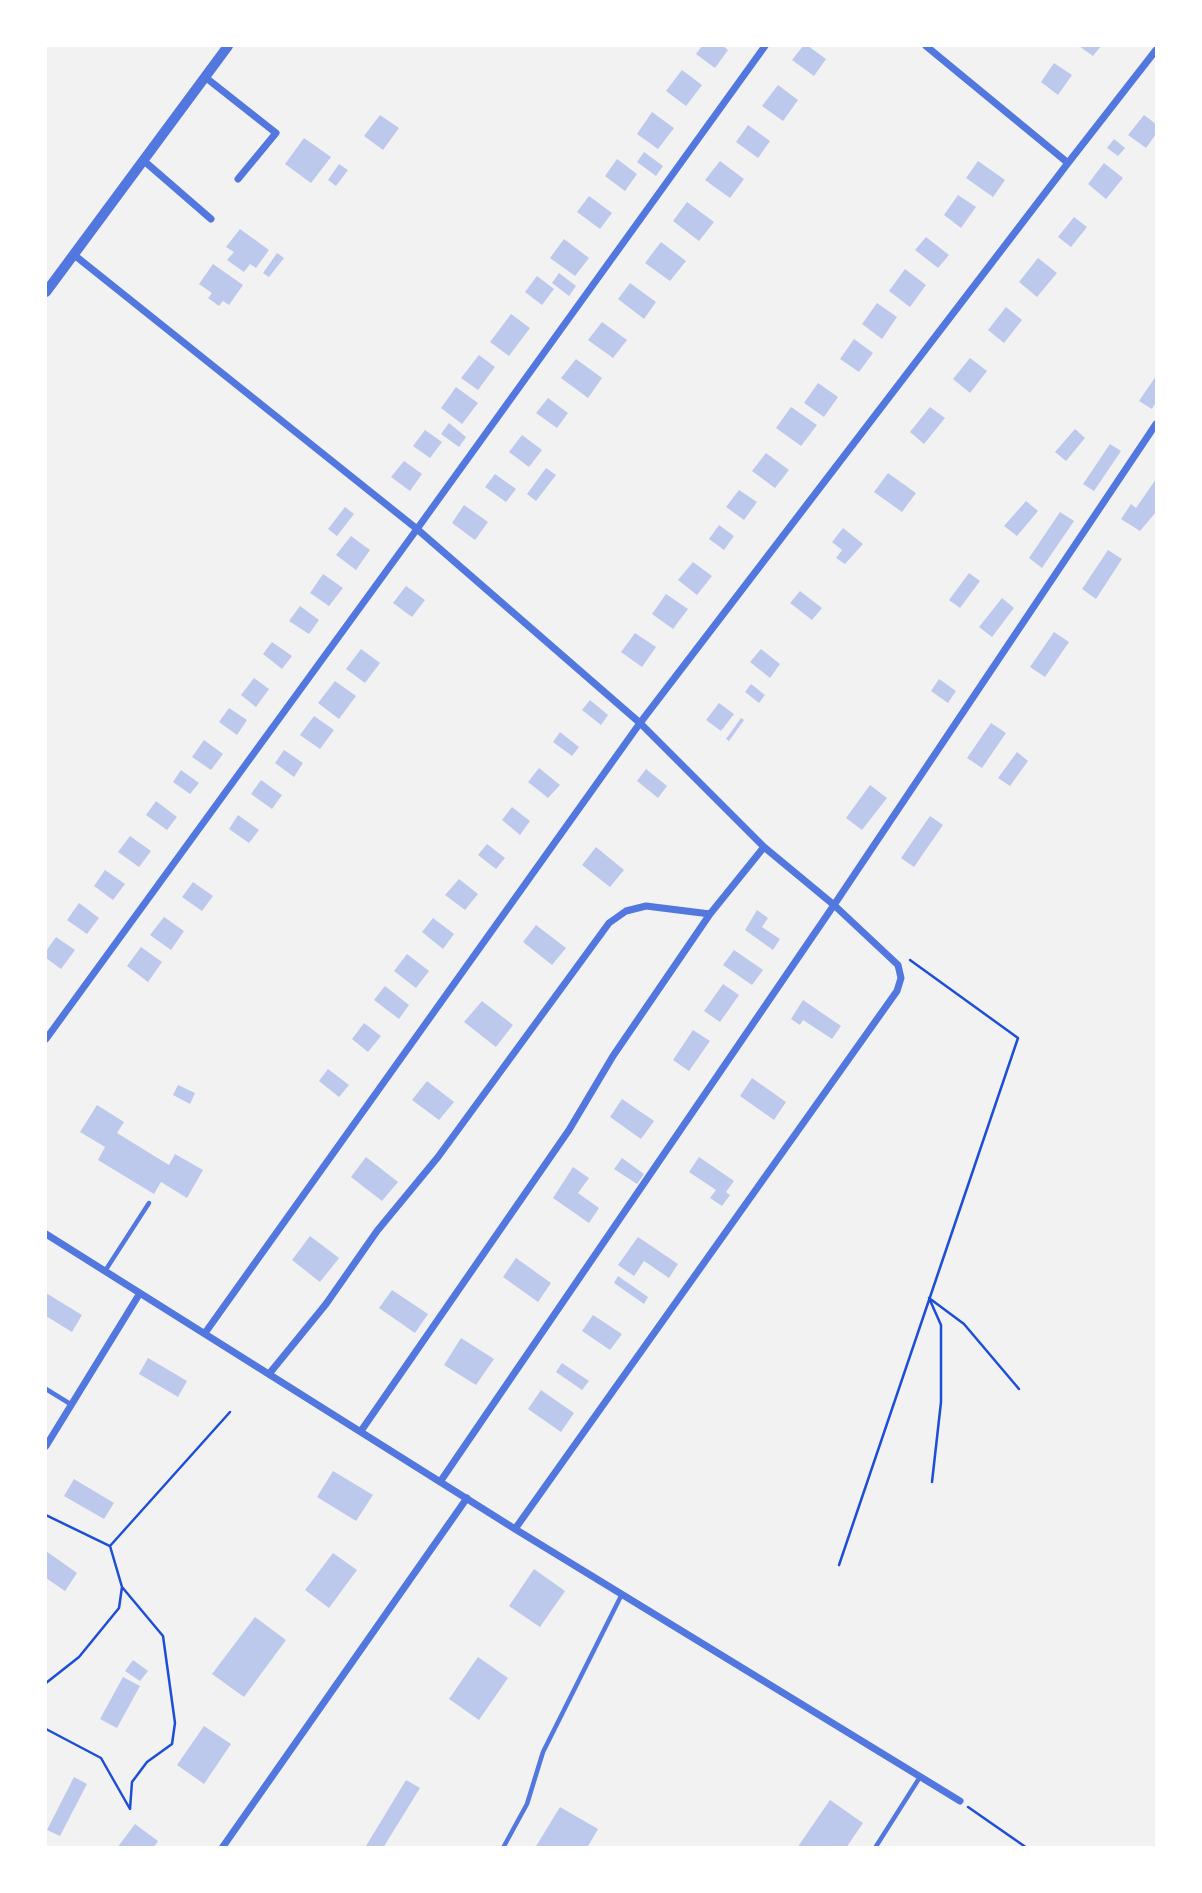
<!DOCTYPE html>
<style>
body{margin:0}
#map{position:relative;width:1202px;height:1893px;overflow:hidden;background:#f2f2f2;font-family:Commissioner,sans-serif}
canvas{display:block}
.frame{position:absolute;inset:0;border:47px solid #fff;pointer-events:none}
</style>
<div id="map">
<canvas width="1202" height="1893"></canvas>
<div class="frame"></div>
</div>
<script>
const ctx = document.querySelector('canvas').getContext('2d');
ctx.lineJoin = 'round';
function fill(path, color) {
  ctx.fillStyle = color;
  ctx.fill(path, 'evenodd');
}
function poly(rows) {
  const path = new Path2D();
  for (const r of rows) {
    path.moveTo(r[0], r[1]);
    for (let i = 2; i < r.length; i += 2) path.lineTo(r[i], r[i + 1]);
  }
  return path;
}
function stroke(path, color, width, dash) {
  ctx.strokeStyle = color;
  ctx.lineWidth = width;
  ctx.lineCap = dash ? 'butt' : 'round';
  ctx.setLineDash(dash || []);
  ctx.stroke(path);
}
const building = poly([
 [702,46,723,46,728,50,715,68,696,54],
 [803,46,808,46,826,59,814,76,792,60],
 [1079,46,1101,46,1093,56],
 [1054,63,1072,75,1058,95,1041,82],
 [682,70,702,85,686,106,666,91],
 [778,85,798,100,783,121,762,106],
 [652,112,674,128,658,149,637,134],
 [380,115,399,128,383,150,364,136],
 [1144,115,1156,124,1156,134,1146,148,1128,135],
 [748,125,770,141,758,158,736,142],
 [304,138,331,157,311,183,285,164],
 [1114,139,1125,148,1118,156,1107,148],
 [644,152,663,166,656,176,637,162],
 [617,159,637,174,625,191,605,176],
 [720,161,744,179,730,198,705,180],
 [978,161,1005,180,993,197,966,178],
 [1104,163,1123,178,1106,199,1088,184],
 [339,164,348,170,336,186,328,180],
 [958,195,976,207,961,228,944,215],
 [589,196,612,213,600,229,577,212],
 [687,202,714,222,699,241,673,221],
 [1074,217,1087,227,1071,247,1058,237],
 [240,229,269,250,256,268,250,264,244,272,227,260,234,252,226,247],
 [926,237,949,255,938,268,915,250],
 [564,239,589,258,575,276,550,258],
 [661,242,686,261,670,281,645,263],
 [277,253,284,258,269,277,263,273],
 [1038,258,1057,273,1037,297,1019,282],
 [213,264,243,285,229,305,223,301,219,306,208,298,212,293,199,284],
 [905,269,926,285,910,307,889,291],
 [559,273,576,286,569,296,552,283],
 [537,276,554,289,542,305,525,292],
 [630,283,656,302,644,319,618,299],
 [877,303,897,317,882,339,862,324],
 [1006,307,1022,320,1004,343,988,330],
 [511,314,530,328,509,356,490,342],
 [602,322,627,340,613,358,588,340],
 [854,339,873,353,859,372,840,359],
 [479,355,495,367,478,390,461,378],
 [970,358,987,371,970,393,953,379],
 [576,359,602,378,588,398,561,378],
 [1156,376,1156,402,1152,409,1139,401],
 [818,383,838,397,824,417,804,403],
 [456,387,478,403,462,424,441,408],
 [548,398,568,413,557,428,536,413],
 [791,407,817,425,801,446,776,428],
 [930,407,945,418,924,444,910,432],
 [449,423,466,437,459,447,441,434],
 [1075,429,1085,438,1066,461,1055,452],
 [425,430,442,442,430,458,413,446],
 [522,435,542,450,529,467,509,452],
 [1110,444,1121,451,1094,491,1083,484],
 [766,453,789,470,775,488,752,471],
 [404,461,422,474,410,491,391,477],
 [546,468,556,475,536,501,527,494],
 [888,473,916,493,902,512,874,492],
 [495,474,516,489,506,502,485,487],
 [1156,479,1156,512,1140,531,1121,519,1131,504,1136,508],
 [739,490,757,502,744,520,726,507],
 [1026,501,1038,511,1017,536,1004,526],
 [464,505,488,522,475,540,452,523],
 [345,507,354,514,337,536,328,529],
 [1060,512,1074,521,1042,568,1029,558],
 [719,525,734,536,724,550,709,539],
 [843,528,863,544,845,564,836,558,842,550,832,542],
 [351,536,370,550,356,570,336,555],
 [1108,550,1122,559,1096,599,1082,589],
 [693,562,712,576,697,595,678,580],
 [969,573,980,581,960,608,949,600],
 [323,574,343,588,329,606,310,593],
 [406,586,425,600,412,617,393,603],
 [800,591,822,608,812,620,790,603],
 [666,594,688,609,673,629,652,614],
 [1002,598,1014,608,992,637,979,627],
 [300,606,319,620,309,634,289,621],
 [1054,632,1069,642,1045,677,1030,667],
 [635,633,656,647,642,667,621,652],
 [272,642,292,656,282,669,263,654],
 [361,649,380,663,365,683,346,669],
 [761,649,780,664,770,678,750,662],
 [254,678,269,689,256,707,241,695],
 [939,679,956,691,948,703,931,691],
 [335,681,356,696,339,719,318,703],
 [751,684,765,695,759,703,745,692],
 [590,700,608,715,601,725,582,710],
 [719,703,734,714,721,731,706,720],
 [229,708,247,720,237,735,219,722],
 [314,716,334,730,320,749,300,735],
 [741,718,744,720,729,741,726,739],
 [991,723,1006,733,982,768,967,758],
 [560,732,579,747,572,756,553,742],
 [204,740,223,754,211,770,192,757],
 [284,750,303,763,294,777,275,763],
 [1017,752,1028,761,1010,786,998,778],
 [539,768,560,785,548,798,528,782],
 [646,769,667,786,658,798,637,781],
 [181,770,199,783,190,794,173,782],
 [261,780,282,795,272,809,251,794],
 [870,785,887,798,862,830,846,818],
 [156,801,177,817,167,830,146,815],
 [512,807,530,821,520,835,502,820],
 [238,815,259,830,249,843,229,829],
 [930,816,943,825,914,867,901,858],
 [130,836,151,851,139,867,118,852],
 [487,844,505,858,496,869,478,855],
 [596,847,624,870,610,887,582,865],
 [105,870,125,884,113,900,94,886],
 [459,879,478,894,465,910,445,895],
 [193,882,213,896,202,911,182,897],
 [79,903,99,918,87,934,67,920],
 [757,910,768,918,762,927,780,939,773,950,745,930],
 [164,917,184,931,171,950,150,935],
 [433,918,454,934,443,949,422,932],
 [536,925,566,948,552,965,523,942],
 [56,937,75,950,61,969,46,958,46,951],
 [141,947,162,962,148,982,127,966],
 [734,950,763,970,752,985,723,965],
 [407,954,429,971,416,988,394,971],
 [723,984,739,995,720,1022,704,1011],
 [385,986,409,1005,399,1019,374,1000],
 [803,1000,841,1026,832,1039,803,1020,800,1025,791,1019],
 [482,1001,513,1025,496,1047,464,1022],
 [364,1023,381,1036,368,1052,352,1039],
 [693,1030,710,1041,689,1071,673,1060],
 [328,1069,349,1085,339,1097,319,1081],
 [752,1078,786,1102,774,1120,740,1096],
 [427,1081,454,1102,439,1120,412,1100],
 [178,1085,195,1093,190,1104,173,1095],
 [622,1099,654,1121,641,1139,610,1117],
 [97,1105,124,1122,117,1133,169,1165,175,1154,203,1170,187,1198,161,1182,154,1194,98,1160,105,1147,80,1132],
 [366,1157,398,1182,382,1201,351,1177],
 [699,1157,734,1181,726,1192,730,1195,722,1206,710,1198,716,1190,689,1172],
 [622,1158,644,1174,637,1184,614,1169],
 [573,1167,589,1178,578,1193,599,1208,589,1223,553,1198],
 [310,1236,339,1258,320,1282,292,1260],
 [638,1237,678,1264,669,1278,644,1261,634,1276,618,1265],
 [516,1258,551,1283,538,1302,503,1277],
 [618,1276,648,1297,644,1304,614,1283],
 [392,1290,428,1314,415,1333,379,1308],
 [46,1293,82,1315,72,1332,46,1316],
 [593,1315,622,1334,610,1350,582,1331],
 [461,1338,494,1359,476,1385,444,1365],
 [148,1358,187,1381,178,1397,139,1374],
 [562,1363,589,1381,582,1390,556,1372],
 [541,1390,574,1413,561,1432,528,1409],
 [333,1471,373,1495,356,1521,317,1497],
 [74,1479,114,1503,104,1519,64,1496],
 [46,1551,77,1573,65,1591,46,1578],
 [333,1553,357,1570,329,1608,305,1590],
 [534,1569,565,1591,540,1627,509,1606],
 [255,1617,286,1640,244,1697,212,1674],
 [478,1657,508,1678,479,1720,449,1699],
 [133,1660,148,1671,140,1681,125,1671],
 [123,1677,140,1686,117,1728,100,1719],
 [204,1726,231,1744,204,1784,177,1765],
 [74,1777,87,1784,60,1836,47,1830],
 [406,1780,420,1788,383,1848,368,1848,366,1846],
 [830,1800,863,1823,846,1848,797,1848],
 [560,1807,598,1829,587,1848,535,1848],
 [135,1824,158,1841,153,1848,117,1848]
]);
const path = poly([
 [932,1482,941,1402,941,1325,929,1298,964,1324,1019,1389],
 [46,1515,110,1546,122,1587,119,1608,79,1657,46,1683],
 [110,1546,230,1412],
 [839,1565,1018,1038,910,960],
 [46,1729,101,1758,130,1809,132,1782,147,1762,172,1744,175,1723,163,1636,122,1587],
 [968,1807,1027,1848]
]);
const service = poly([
 [105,1271,149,1203],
 [46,1389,72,1405],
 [503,1848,527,1804,543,1752,622,1594],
 [875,1848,920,1777]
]);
const minor = poly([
 [926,46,1068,163],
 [205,77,276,133,238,179],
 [143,160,211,219],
 [73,254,417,529,640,723,764,847,834,905,898,965,901,978,897,991,515,1529],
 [46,1039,417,529,765,46],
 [46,1234,515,1529,960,1801],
 [205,1333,640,723,1068,163,1156,50],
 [269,1374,326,1304,377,1231,438,1157,609,923,626,911,646,906,710,914],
 [361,1431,569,1130,613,1056,710,914,764,847],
 [46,1446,140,1293],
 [440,1482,834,905,1156,424],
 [222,1848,467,1498]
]);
const tertiary = poly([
 [46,292,228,46]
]);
fill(building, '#bdc9ec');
stroke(path, '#1d4ed8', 2.5);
stroke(service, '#5277de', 4.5);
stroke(minor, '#5277de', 7);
stroke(tertiary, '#5277de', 10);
</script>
